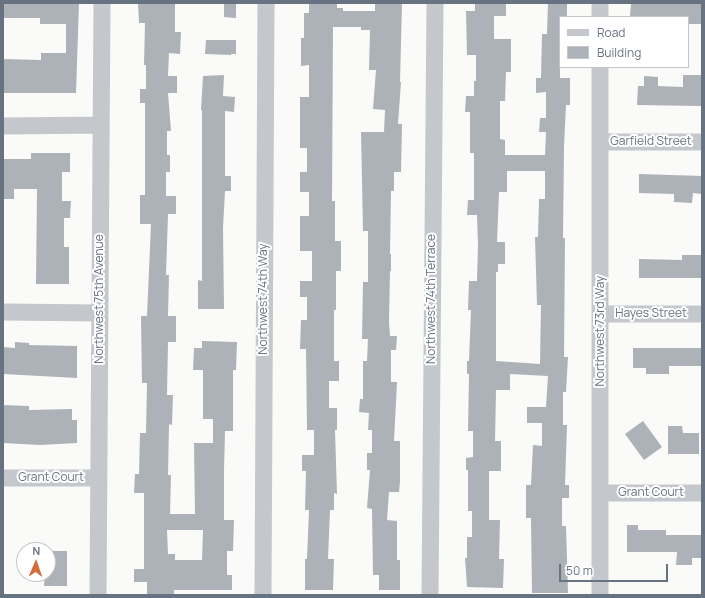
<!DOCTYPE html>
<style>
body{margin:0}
#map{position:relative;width:705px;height:598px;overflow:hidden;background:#fafaf8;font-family:Manrope,sans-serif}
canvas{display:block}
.frame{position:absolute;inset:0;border:4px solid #677380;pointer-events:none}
.legend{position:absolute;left:559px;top:16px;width:130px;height:52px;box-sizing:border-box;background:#fff;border:1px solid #c2c7cc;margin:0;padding:5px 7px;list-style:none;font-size:12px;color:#677380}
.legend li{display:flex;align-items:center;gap:8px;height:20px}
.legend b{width:20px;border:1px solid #c2c7cc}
.north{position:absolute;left:16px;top:542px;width:40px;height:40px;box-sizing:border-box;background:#fff;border:1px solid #c2c7cc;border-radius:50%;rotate:2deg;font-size:11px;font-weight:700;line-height:16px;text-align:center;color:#677380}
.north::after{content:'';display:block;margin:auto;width:14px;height:18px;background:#d56c3d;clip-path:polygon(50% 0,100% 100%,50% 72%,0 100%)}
.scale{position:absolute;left:559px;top:564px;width:109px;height:18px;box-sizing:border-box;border:2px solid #677380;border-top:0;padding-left:5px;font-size:12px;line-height:14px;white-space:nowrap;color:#677380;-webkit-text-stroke:3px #fff;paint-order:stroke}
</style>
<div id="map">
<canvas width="705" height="598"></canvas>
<div class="frame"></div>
<ul class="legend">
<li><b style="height:5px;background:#c4c7cb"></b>Road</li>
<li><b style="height:11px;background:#acb2b8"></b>Building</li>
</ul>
<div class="north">N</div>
<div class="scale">50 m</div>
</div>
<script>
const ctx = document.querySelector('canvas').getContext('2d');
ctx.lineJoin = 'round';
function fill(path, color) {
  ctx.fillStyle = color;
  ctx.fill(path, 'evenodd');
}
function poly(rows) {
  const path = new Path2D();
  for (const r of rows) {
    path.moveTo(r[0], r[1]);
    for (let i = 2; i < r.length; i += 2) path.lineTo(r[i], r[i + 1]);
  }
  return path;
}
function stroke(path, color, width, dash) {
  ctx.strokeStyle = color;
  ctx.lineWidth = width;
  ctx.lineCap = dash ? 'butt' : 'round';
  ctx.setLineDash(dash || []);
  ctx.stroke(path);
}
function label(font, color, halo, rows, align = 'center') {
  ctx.font = font + ' Manrope,sans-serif';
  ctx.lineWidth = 4;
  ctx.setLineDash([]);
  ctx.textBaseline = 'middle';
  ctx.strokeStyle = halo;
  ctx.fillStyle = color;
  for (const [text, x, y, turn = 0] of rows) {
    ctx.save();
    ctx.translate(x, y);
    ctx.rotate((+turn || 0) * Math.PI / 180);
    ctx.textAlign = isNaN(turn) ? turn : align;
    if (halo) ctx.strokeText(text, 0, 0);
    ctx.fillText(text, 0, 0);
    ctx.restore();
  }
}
const building = poly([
 [3,3,79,3,76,93,3,93,3,59,41,60,41,53,66,53,66,24,40,24,40,18,3,18],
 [138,3,175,3,175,32,181,32,180,54,169,53,168,76,177,76,177,93,168,93,171,131,167,131,167,155,170,155,170,172,166,172,166,196,176,196,176,214,168,214,166,275,169,275,168,316,176,316,176,342,168,342,167,395,173,395,172,425,169,424,168,475,171,475,170,514,195,514,194,443,213,443,213,419,203,419,203,370,193,370,194,348,202,348,202,341,237,342,236,370,233,370,233,431,225,431,224,470,224,520,234,520,233,551,227,551,227,575,232,575,232,590,174,590,174,595,147,595,147,582,134,582,134,569,144,569,144,493,134,493,135,474,139,474,140,433,146,433,147,383,142,383,141,316,147,316,151,224,140,224,140,195,145,195,145,103,140,103,140,89,146,89,146,65,144,65,145,23,139,23],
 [167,530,203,530,202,560,175,560,175,554,168,554],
 [224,3,236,3,236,18,224,17],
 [309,3,337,3,337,8,343,8,343,11,375,11,375,3,402,3,400,82,401,82,398,124,402,124,401,172,394,172,394,191,391,191,390,254,391,254,391,271,390,271,389,322,390,336,397,336,396,350,391,350,391,382,397,382,394,441,400,441,400,482,399,492,389,492,387,520,397,521,397,560,400,560,400,590,379,590,379,575,373,575,372,509,367,508,370,470,367,470,367,453,372,453,372,430,368,430,369,413,359,412,360,399,363,399,363,361,367,361,368,339,362,339,363,282,368,282,368,231,363,231,361,132,384,132,385,110,373,109,376,70,369,70,370,30,361,30,361,27,333,27,332,201,335,201,335,241,341,241,341,271,336,271,336,310,334,310,334,361,339,361,339,381,329,381,329,408,337,408,337,430,335,430,337,494,334,493,334,510,330,510,328,559,334,559,333,590,305,590,305,559,307,559,309,510,305,510,306,471,302,471,302,455,314,455,314,430,307,430,306,349,300,349,301,320,307,320,307,297,300,297,300,281,312,281,312,251,300,251,300,216,309,216,309,192,300,192,300,172,307,172,307,148,300,148,300,97,309,97,309,65,301,66,301,38,304,38,304,13,309,13],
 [475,3,506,3,506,16,494,16,494,39,511,39,511,72,506,72,505,101,500,101,500,139,505,140,505,155,545,155,546,132,539,132,540,118,546,118,546,92,536,93,536,78,541,78,542,34,547,34,548,3,567,3,567,17,560,17,560,78,570,78,570,105,566,105,564,146,563,238,565,238,564,357,568,357,566,392,563,392,563,425,567,425,565,485,569,485,569,498,562,498,562,526,566,526,568,593,532,593,531,518,526,518,526,485,531,485,533,445,542,446,542,423,527,423,527,407,546,407,548,376,510,374,510,390,496,390,495,441,501,441,501,471,489,471,489,520,500,520,499,559,504,559,503,588,467,587,465,558,467,558,467,537,472,537,472,511,468,511,468,470,466,470,466,458,473,457,473,431,468,431,469,374,467,374,467,361,469,361,471,310,468,310,469,281,477,281,478,245,477,215,467,215,468,200,474,200,474,153,470,153,470,112,465,112,466,96,474,96,474,81,476,81,476,55,467,55,466,11,475,11],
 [507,171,545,171,545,199,539,199,538,237,535,237,537,305,541,305,540,364,496,361,496,272,498,272,498,264,505,264,505,242,497,242,499,192,507,192],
 [631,3,702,3,702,24,688,24,688,17,630,17],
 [206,40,236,40,236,54,231,54,231,55,205,54],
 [224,75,223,96,235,97,234,112,225,111,225,176,231,176,231,191,225,191,223,228,224,309,198,309,198,280,202,281,202,110,201,110,203,76],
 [683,75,702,75,702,106,637,105,638,86,644,86,644,76,658,77,658,86,683,87],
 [31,153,70,153,70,172,62,172,62,201,71,201,70,218,64,218,64,247,69,247,69,284,36,284,37,189,14,189,14,199,3,199,3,159,31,159],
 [639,174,702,176,702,194,693,193,692,203,674,202,674,194,639,193],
 [682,255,702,255,702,278,639,278,639,259,682,260],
 [15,342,29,343,29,345,77,346,77,378,3,374,3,347,15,348],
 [633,348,702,348,702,366,669,366,669,374,646,374,646,368,633,368],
 [3,405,29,406,29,410,72,409,72,420,77,420,77,443,40,445,3,443],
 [643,421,662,447,644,460,625,434],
 [668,426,682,426,683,433,699,433,699,454,668,454],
 [627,525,638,525,638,530,666,530,666,535,702,535,702,558,692,558,692,565,676,565,677,552,627,552],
 [48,551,67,551,67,586,44,586,45,574,48,574]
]);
const minor = poly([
 [600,17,600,3],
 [600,67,600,595],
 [3,126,100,125],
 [600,142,702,142],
 [3,312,100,313],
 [601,314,702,314],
 [3,478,98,478],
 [600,493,702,493],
 [98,595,102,3],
 [263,595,266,3],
 [430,595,435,3]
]);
const streetNames = [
 ["Garfield Street",651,142],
 ["Northwest 75th Avenue",100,299,-90],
 ["Northwest 74th Way",264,299,-90],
 ["Northwest 74th Terrace",432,299,-90],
 ["Hayes Street",651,314],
 ["Northwest 73rd Way",601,331,-90],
 ["Grant Court",51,478],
 ["Grant Court",651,493]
];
fill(building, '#acb2b8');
stroke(minor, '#c4c7cb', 17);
label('12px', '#677380', '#fff', streetNames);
</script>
